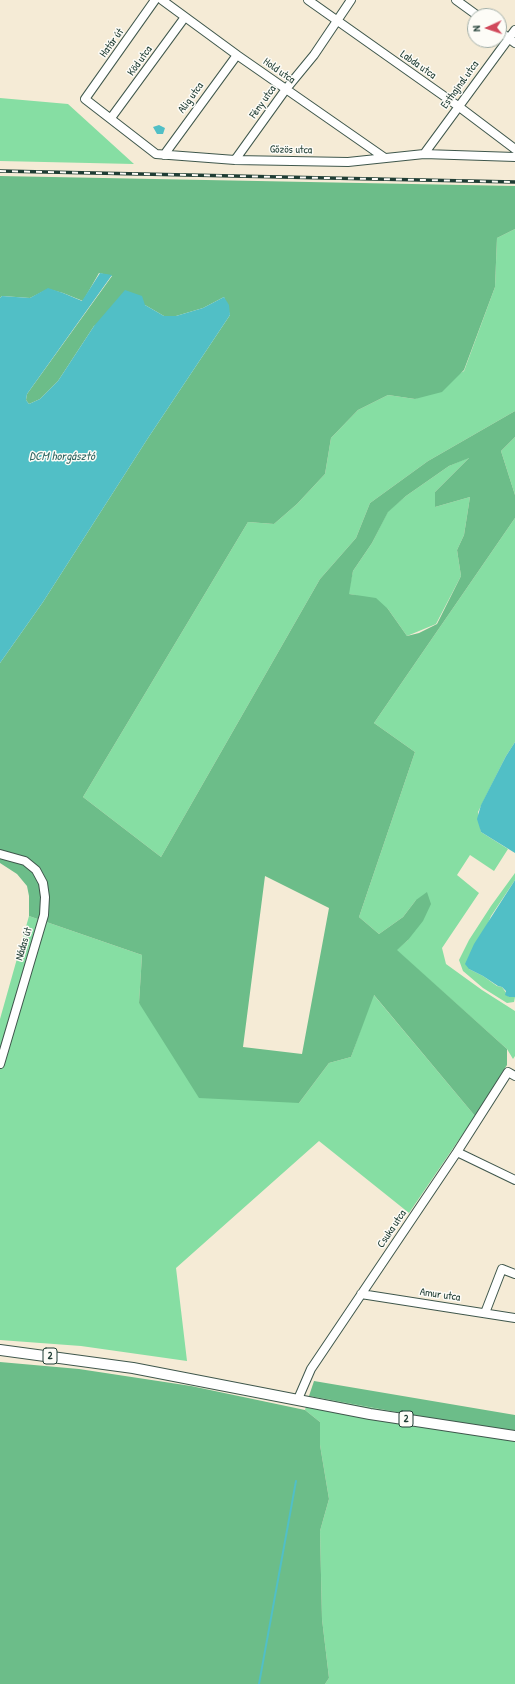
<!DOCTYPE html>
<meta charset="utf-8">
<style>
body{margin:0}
#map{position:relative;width:515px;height:1684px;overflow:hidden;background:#f5ebd6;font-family:"Patrick Hand",sans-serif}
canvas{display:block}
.north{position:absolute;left:467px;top:8px;width:40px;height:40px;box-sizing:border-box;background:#fdfcf7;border:1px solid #a4b0a9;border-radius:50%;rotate:267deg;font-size:11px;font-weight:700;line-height:16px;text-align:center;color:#1f3d34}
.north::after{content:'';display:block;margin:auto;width:14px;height:18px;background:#d1495b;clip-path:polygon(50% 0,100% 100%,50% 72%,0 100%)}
</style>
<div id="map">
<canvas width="515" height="1684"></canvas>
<div class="north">N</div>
</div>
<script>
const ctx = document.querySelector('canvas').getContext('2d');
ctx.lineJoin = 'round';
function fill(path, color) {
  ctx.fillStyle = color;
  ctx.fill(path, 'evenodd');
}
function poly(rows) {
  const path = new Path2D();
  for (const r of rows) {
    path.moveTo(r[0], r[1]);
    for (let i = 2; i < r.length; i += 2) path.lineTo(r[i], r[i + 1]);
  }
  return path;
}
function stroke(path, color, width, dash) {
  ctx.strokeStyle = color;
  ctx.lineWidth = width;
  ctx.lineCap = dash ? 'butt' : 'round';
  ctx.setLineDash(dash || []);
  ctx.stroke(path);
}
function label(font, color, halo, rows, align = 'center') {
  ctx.font = font + ' "Patrick Hand",sans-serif';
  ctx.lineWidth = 3;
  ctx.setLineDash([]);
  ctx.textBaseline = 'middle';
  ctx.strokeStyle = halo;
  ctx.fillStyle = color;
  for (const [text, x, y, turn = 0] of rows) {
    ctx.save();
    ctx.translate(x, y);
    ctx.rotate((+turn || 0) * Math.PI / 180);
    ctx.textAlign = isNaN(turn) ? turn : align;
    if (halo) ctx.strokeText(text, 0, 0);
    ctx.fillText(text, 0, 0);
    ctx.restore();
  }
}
const green = poly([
 [0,98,68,104,134,164,0,161],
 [515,229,515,411,428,461,370,503,356,538,320,579,161,857,83,797,248,522,274,524,297,504,325,474,331,438,358,410,388,395,415,399,464,371,495,287,497,238],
 [515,437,515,495,501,451],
 [470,457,435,492,435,507,470,497,464,535,457,550,461,576,436,624,407,636,388,609,355,595,348,594,353,571,372,543,388,511,406,496,449,466],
 [515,518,515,742,506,756,478,812,481,832,508,849,494,871,470,855,457,875,479,893,442,948,446,964,482,990,515,1011,515,1056,513,1059,507,1049,396,950,408,940,416,900,403,917,379,934,359,917,415,752,374,723],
 [515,873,515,880,491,916,469,969,483,976,497,986,502,987,509,997,515,997,514,1002,507,1003,483,988,463,971,459,960,469,940,491,906],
 [29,916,142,955,139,1003,299,1103,329,1063,351,1057,373,994,475,1116,409,1213,319,1141,176,1268,187,1361,81,1346,0,1340,0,1019],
 [309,1396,472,1426,515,1432,515,1684,325,1684,329,1678,322,1619,320,1531,329,1499,320,1445,320,1422,305,1410]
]);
const forest = poly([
 [0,176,515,186,515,229,497,238,495,287,464,370,442,392,415,399,388,395,358,410,331,438,325,474,297,504,274,524,248,522,83,797,161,857,320,579,356,538,370,503,428,461,515,411,515,437,501,451,515,495,515,518,374,723,415,752,359,917,379,934,403,917,416,900,427,892,431,904,423,921,408,940,397,950,507,1049,507,1065,475,1116,374,995,351,1057,329,1063,299,1103,199,1098,139,1003,142,955,29,916,29,896,27,886,17,874,0,863,0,663,43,602,148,438,230,315,224,297,203,308,176,316,164,316,145,305,94,326,58,381,40,399,29,404,26,400,27,394,112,276,99,273,83,301,63,293,48,289,30,298,2,296,0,298],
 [469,458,435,492,435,507,470,497,464,535,457,550,461,576,437,624,419,633,407,636,388,609,376,598,349,594,353,571,372,543,388,512,406,496,449,466],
 [265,876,329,908,302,1054,243,1047],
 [0,1362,79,1369,191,1386,305,1410,320,1422,320,1445,329,1499,320,1531,322,1619,329,1678,325,1684,0,1684],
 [314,1381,515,1415,515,1432,472,1426,309,1396]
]);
const water = poly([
 [159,125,165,128,163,134,157,134,153,127],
 [100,273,112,275,27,394,26,400,29,404,40,399,58,381,94,326,125,290,142,296,145,305,164,316,176,316,203,308,224,297,229,305,230,315,148,438,43,602,0,663,0,298,2,296,30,298,48,288,63,293,82,301],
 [515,742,515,853,481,832,477,819,481,805,506,756],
 [515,880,515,997,509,997,505,995,506,991,502,987,498,986,483,976,469,969,465,964,474,944]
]);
const stream = poly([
 [259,1684,296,1481]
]);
const minor = poly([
 [155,0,85,99,156,154,235,160,348,162,424,154,515,157],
 [162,0,237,55,385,158],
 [308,0,458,106,515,149],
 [456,0,478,16],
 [499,31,515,43],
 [111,118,185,17],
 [424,154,515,30],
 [164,155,237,55],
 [235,160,286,89,314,55,351,0],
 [0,854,25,861,36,870,43,883,45,897,44,915,0,1064],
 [457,1152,515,1180],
 [361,1294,515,1318],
 [485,1313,502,1269,515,1274],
 [298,1399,311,1369,457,1152,508,1072,515,1076]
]);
const major = poly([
 [0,1350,133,1368,370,1414,515,1436]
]);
const rail = poly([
 [0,171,515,182]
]);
const shields = [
 [50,1356,14],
 [406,1419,14]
];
const shieldNames = [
 ["2",50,1356],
 ["2",406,1419]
];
const streetNames = [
 ["Határ út",112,43,-54],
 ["Köd utca",140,61,-54],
 ["Labda utca",418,65,35],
 ["Hold utca",279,71,35],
 ["Esthajnal utca",460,85,-54],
 ["Alig utca",191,98,-54],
 ["Fény utca",263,102,-55],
 ["Gőzös utca",291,150,1],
 ["Nádas út",24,944,-73],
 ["Csuka utca",392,1229,-56],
 ["Amur utca",440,1295,8]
];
const waterNames = [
 ["DCM horgásztó",62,457]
];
fill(green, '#86dea3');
fill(forest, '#6cbd89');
fill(water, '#51bfc6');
stroke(stream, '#51bfc6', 2);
stroke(minor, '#3f574c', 10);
stroke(major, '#3f574c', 12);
stroke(minor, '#fff', 8);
stroke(major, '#fff', 10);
stroke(rail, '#1f3d34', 3.5);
stroke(rail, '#fdfcf7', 2, [6]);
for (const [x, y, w] of shields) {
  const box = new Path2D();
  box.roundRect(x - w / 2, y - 8, w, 16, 3);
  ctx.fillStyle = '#fdfcf7';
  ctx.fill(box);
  stroke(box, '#1f3d34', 1);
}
label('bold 10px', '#1f3d34', null, shieldNames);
label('11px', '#1f3d34', '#fdfcf7', streetNames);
label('italic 12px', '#2e6460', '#fdfcf7', waterNames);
</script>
